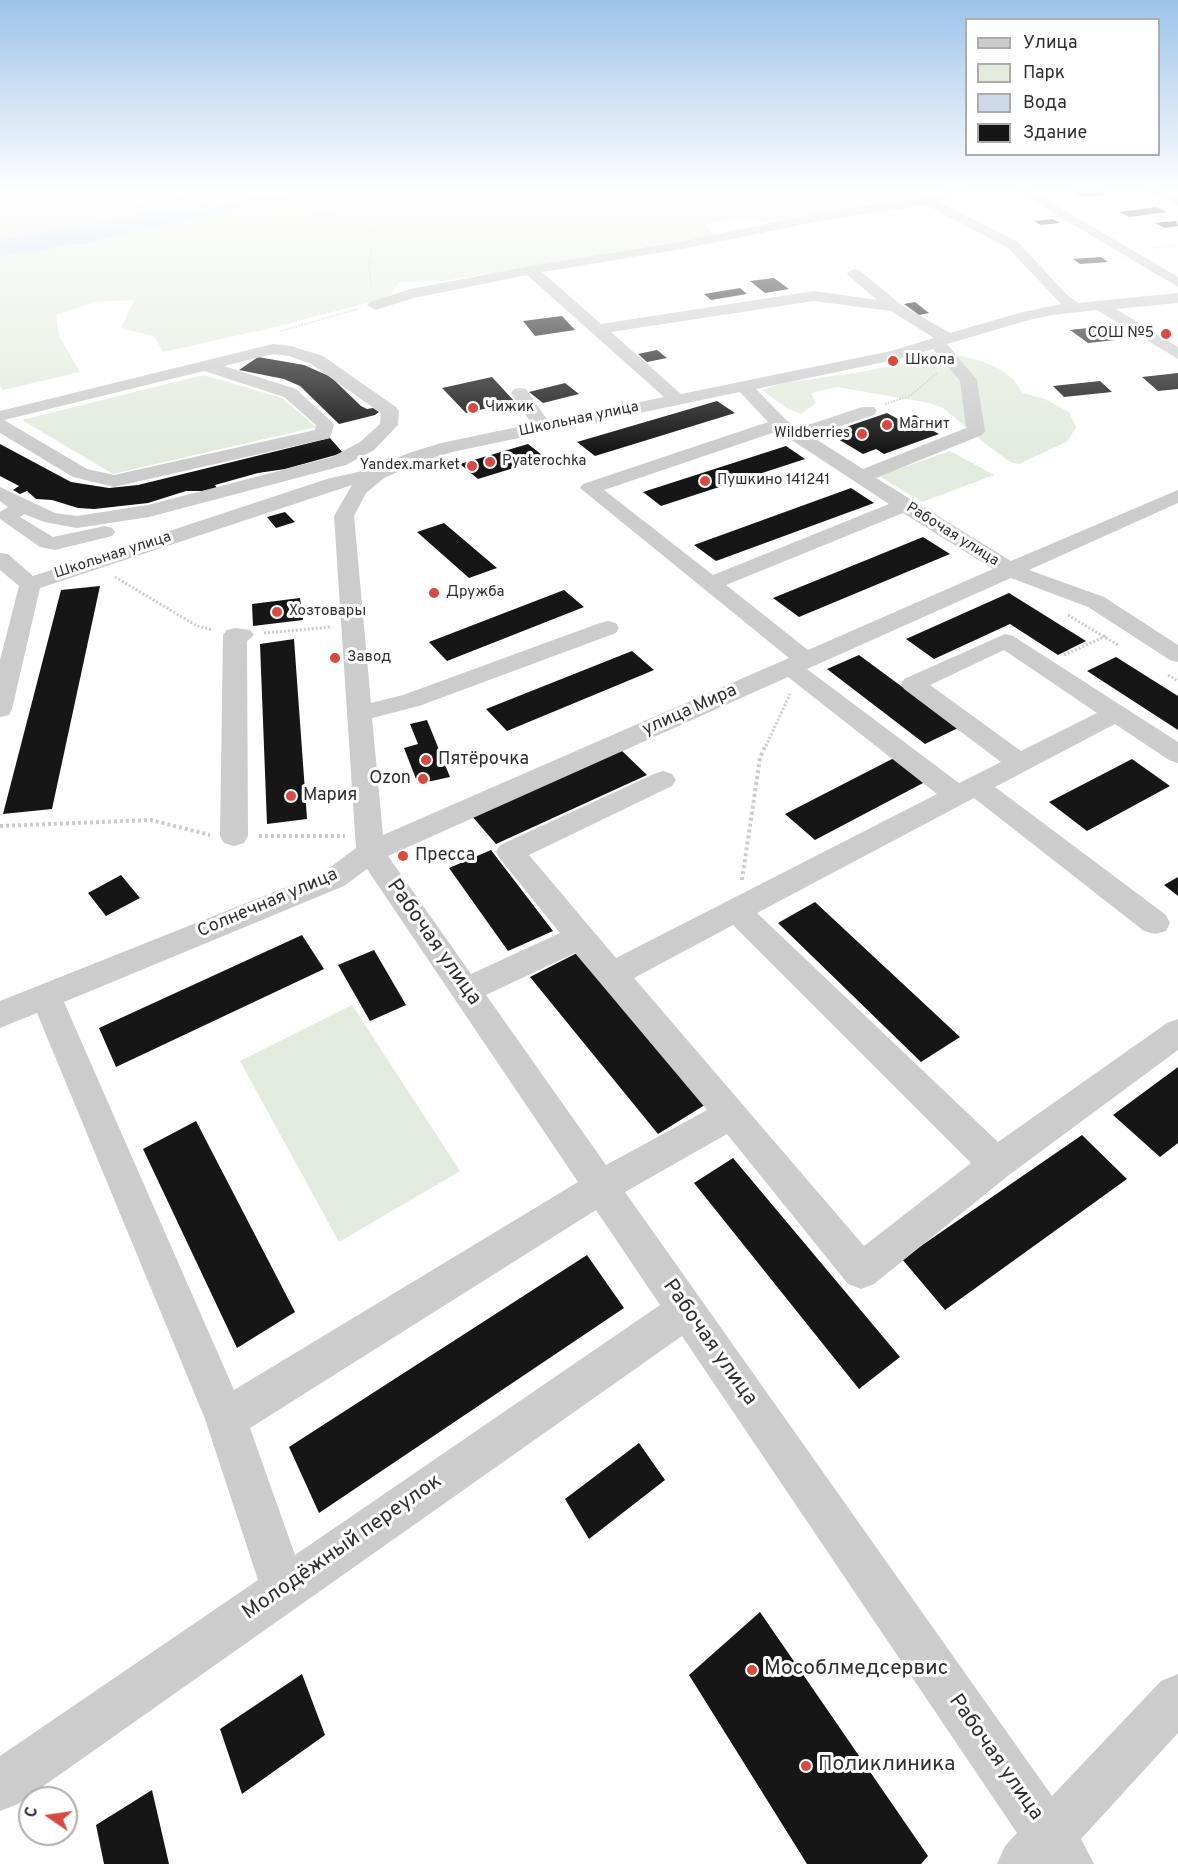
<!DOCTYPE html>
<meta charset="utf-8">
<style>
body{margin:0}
#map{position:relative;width:1178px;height:1864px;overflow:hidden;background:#fff;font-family:Overpass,sans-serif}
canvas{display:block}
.legend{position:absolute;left:965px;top:18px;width:195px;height:138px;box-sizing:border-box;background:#fff;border:2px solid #acacac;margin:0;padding:8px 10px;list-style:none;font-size:18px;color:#2f2f2f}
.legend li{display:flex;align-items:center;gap:12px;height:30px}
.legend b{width:30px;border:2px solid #acacac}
.north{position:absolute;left:18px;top:1786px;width:60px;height:60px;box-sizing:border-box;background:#fff;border:2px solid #acacac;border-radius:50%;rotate:283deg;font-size:16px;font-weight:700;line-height:24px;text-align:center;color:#2f2f2f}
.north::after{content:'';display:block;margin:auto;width:21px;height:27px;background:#d8493f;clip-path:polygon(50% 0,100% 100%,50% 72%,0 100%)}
</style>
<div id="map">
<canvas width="1178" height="1864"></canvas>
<ul class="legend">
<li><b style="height:8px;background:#ccc"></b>Улица</li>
<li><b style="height:16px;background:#e3ebde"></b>Парк</li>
<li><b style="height:16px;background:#ccdaea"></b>Вода</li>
<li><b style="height:16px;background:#161616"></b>Здание</li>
</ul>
<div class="north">С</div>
</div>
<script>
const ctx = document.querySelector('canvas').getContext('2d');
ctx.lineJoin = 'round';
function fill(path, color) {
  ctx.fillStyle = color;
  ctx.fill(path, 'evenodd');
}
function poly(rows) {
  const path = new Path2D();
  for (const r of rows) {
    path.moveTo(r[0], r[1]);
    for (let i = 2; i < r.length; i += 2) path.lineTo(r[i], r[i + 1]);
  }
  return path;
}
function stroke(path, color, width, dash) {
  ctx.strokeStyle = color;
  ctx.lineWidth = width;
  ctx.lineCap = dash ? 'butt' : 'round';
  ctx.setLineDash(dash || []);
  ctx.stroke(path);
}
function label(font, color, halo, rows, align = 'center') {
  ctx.font = font + ' Overpass,sans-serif';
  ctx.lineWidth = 6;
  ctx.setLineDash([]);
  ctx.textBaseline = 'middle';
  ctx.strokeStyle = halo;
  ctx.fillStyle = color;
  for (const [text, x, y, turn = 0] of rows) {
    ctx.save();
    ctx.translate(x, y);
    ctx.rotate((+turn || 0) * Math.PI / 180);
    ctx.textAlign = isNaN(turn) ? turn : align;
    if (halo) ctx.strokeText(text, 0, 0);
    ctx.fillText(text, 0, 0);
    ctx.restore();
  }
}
const green = poly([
 [0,190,944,190,777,225,745,217,706,224,714,235,444,281,399,282,389,297,271,328,163,352,154,336,121,328,134,300,95,302,56,315,59,336,80,372,3,390,0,386],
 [940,355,963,356,984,362,1002,370,1014,380,1023,393,1045,399,1069,412,1076,427,1068,441,1019,464,1010,462,983,442,943,408,930,403,837,387,811,393,816,403,801,414,788,409,762,390,784,383,866,371],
 [203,375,282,398,316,427,113,474,22,420],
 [950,451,994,475,922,502,879,476],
 [352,1005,460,1171,339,1242,240,1061]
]);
const water = poly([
 [317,190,411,190,265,205,239,210,226,215,182,221,131,232,85,244,69,244,37,252,26,251,0,256,0,240,145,214,150,210,210,208,248,199]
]);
const stream = poly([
 [173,190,181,203,204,204,207,211]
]);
const building = poly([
 [1072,190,1099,190,1106,195,1082,197],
 [1156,207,1167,212,1129,217,1119,212],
 [1053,219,1060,223,1041,225,1034,221],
 [1176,221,1178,226,1165,228,1155,223],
 [1101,257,1108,262,1080,264,1073,259],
 [774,278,789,289,765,293,750,281],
 [740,288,747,294,711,300,704,294],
 [915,302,929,313,919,315,904,304],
 [562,316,575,330,535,336,523,321],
 [1097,327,1115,340,1088,343,1070,330],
 [657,350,667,358,647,362,638,354],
 [258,357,304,365,329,376,335,379,333,379,361,406,367,409,373,408,379,412,375,415,339,424,300,386,284,379,239,370],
 [1178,373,1178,389,1158,391,1142,377],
 [492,377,515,402,466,413,442,388],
 [1100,381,1112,392,1064,397,1053,386],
 [565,383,579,394,543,403,529,392],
 [717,401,735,413,595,456,577,442],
 [887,413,898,419,915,415,923,420,917,422,939,434,884,454,876,449,863,454,828,433],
 [330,438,343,453,285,469,258,473,215,485,217,488,204,491,186,491,148,503,94,509,78,508,52,500,36,499,27,491,20,494,13,490,19,486,0,476,0,444,71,482,109,488,138,485],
 [528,444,546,458,478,479,460,464],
 [786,446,805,459,661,506,643,492],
 [851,488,874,503,716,561,694,545],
 [285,512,295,522,276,528,267,517],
 [444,523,497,568,469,578,417,532],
 [923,537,950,554,799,617,773,598],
 [100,586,52,809,3,814,61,590],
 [564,590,584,607,447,661,429,642],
 [1009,593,1086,641,1058,655,1010,624,934,659,906,639],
 [300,598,303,620,253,626,252,604],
 [294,639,307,819,267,824,260,644],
 [632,651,654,670,507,731,486,709],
 [859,655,958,728,925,744,827,669],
 [1116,657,1178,696,1178,730,1087,671],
 [427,720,450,777,418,784,404,748,418,744,410,724],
 [620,749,647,775,496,844,471,815],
 [894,758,925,782,815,840,785,814],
 [1132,759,1170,786,1087,831,1049,802],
 [491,850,553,931,508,951,449,868],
 [121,875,140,898,106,916,88,893],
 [1178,877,1178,896,1164,885],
 [815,902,960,1037,921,1062,778,923],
 [302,935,324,969,116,1067,99,1028],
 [374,950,406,1005,370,1021,338,965],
 [577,953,708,1103,658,1134,530,977],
 [1178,1067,1178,1143,1160,1157,1113,1115],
 [196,1121,295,1312,237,1348,143,1149],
 [1082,1135,1127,1179,945,1310,902,1259],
 [733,1158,900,1357,859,1389,694,1183],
 [587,1255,624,1308,319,1513,289,1447],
 [639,1443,665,1480,589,1539,565,1499],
 [760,1612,928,1856,921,1864,807,1864,689,1675],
 [302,1674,325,1735,242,1794,220,1729],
 [152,1790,169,1864,104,1864,96,1825]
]);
const pathFar3 = poly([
 [89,190,92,198,118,212,215,192],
 [196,190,207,192],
 [215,192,232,190],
 [265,210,352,217,362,226,374,230,369,269,372,288],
 [1154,248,1178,245],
 [281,331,358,309]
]);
const pathFar2 = poly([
 [885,404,910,396,937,373]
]);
const pathFar1 = poly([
 [115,577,197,626,213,630],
 [1068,615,1118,645],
 [264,633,331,627],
 [1064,655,1106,636],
 [1168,675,1178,681],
 [766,746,790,694]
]);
const path = poly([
 [0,826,151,820,210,835],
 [259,836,345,836],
 [742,880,760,758,766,744]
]);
const minor = poly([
 [949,190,969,190,939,202,1018,242,1066,294,1078,303,1178,293,1178,303,1116,309,1178,347,1178,359,1097,310,1052,315,1029,320,947,344,977,380,985,431,982,435,876,478,1011,561,1178,490,1178,503,1029,570,1104,597,1178,645,1178,662,1170,660,1088,607,1011,578,807,669,959,783,1001,762,904,689,901,684,904,679,1005,634,1013,636,1178,742,1178,763,1169,760,1115,724,995,787,1166,915,1170,923,1166,931,1155,934,1144,931,974,798,757,913,998,1142,1167,1023,1178,1019,1178,1050,1009,1175,874,1284,861,1289,848,1284,727,1134,625,1192,1052,1796,1161,1681,1178,1674,1178,1733,1081,1839,1094,1864,997,1864,1005,1846,1017,1833,682,1336,18,1804,0,1811,0,1756,258,1580,205,1419,37,1013,0,1028,0,1001,324,872,356,848,334,516,352,485,40,588,12,709,9,715,0,717,0,660,19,586,0,570,0,553,8,554,33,576,327,479,371,469,409,453,441,443,532,424,511,393,514,389,520,388,526,389,548,421,664,397,527,275,414,298,375,310,367,305,370,302,411,289,530,266,677,242,825,212,926,197,949,190],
 [926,205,1008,248,1061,304,1019,313,950,333,900,304,859,270,854,269,847,273,849,276,877,300,814,291,601,324,542,272,677,250,825,220,926,205],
 [814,301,891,311,934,338,891,351,681,394,611,332,814,301],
 [933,349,960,381,966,428,863,469,811,436,874,415,877,411,874,407,862,407,799,428,786,420,756,389,894,360,933,349],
 [740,392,768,422,583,484,580,488,789,658,383,835,372,718,419,706,616,633,619,628,616,623,608,621,600,623,403,695,371,703,354,516,366,493,384,478,423,461,452,452,740,392],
 [778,431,889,504,713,575,604,490,778,431],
 [903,513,993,569,808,650,726,585,903,513],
 [1004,650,1097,713,1021,751,930,685,1004,650],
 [788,677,937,794,616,958,529,855,672,786,676,780,672,774,663,771,654,774,500,845,496,852,500,859,560,933,471,974,388,856,788,677],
 [367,869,578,1182,234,1390,64,1002,344,886,367,869],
 [733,925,971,1163,864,1246,634,978,733,925],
 [575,953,707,1110,606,1165,486,995,575,953],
 [596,1210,660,1305,295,1555,250,1428,596,1210],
 [1015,190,1030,190,1178,277,1178,287,1015,190],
 [1142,190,1160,190,1178,197,1178,206,1142,190],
 [273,344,291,346,323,356,396,407,399,411,398,425,374,450,346,465,149,517,77,528,44,522,24,514,20,517,53,537,105,526,112,528,115,532,112,536,55,550,40,547,0,519,0,512,8,507,0,501,0,487,55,513,77,516,148,505,332,457,360,442,380,424,381,413,311,364,289,356,273,354,224,366,296,389,334,424,330,438,114,487,73,477,0,433,0,411,273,344],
 [204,371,284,397,316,425,315,430,114,475,87,469,4,420,204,371],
 [235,628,250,630,254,635,247,641,248,836,244,843,234,846,224,843,220,836,223,635,227,630,235,628]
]);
const markers = [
 [1166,334,6,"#d8493f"],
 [893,361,6,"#d8493f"],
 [473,408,6,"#d8493f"],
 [887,425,6,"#d8493f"],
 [862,434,6,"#d8493f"],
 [490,462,6,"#d8493f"],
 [472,466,6,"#d8493f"],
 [705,481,6,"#d8493f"],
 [434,593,6,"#d8493f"],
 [277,612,6,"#d8493f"],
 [335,658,6,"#d8493f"],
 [426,760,6,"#d8493f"],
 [423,779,6,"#d8493f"],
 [291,796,6,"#d8493f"],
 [403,856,6,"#d8493f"],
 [752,1670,6,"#d8493f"],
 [806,1766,6,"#d8493f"]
];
const farPoinames = [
 ["СОШ №5",1154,334,"right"],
 ["Школа",905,361],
 ["Чижик",485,408],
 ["Магнит",899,425],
 ["Wildberries",850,434,"right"],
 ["Pyaterochka",502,462],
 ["Yandex.market",460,466,"right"],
 ["Пушкино 141241",717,481],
 ["Дружба",446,593],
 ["Хозтовары",289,612],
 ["Завод",347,658]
];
const farStreetnames = [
 ["Школьная улица",579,420,-12],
 ["Рабочая улица",952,535,32],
 ["Школьная улица",113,556,-18]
];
const streetNames = [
 ["улица Мира",690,711,-24],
 ["Солнечная улица",268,904,-23]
];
const poiNames = [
 ["Пятёрочка",438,760],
 ["Ozon",411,779,"right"],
 ["Мария",303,796],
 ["Пресса",415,856]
];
const nearStreetnames = [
 ["Рабочая улица",433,943,55],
 ["Рабочая улица",709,1343,55],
 ["Молодёжный переулок",343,1548,-35],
 ["Рабочая улица",995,1758,55]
];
const nearPoinames = [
 ["Мособлмедсервис",764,1670],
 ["Поликлиника",818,1766]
];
fill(green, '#e3ebde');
fill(water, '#ccdaea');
stroke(stream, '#ccdaea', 4);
fill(building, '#161616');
stroke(pathFar3, '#ccc', 1.5, [1.5, 1.5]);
stroke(pathFar2, '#ccc', 2, [1.5, 1.5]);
stroke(pathFar1, '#ccc', 3, [2, 2]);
stroke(path, '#ccc', 4, [3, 3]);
fill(minor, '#ccc');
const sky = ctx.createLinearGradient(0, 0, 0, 451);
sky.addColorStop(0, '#9dc3e9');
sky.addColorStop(0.42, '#fff');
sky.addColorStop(1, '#ffffff00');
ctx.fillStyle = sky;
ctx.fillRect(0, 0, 1178, 451);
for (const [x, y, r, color] of markers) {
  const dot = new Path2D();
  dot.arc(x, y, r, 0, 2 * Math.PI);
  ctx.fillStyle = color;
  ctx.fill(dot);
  stroke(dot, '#fff', 2);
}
label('15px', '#2f2f2f', '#fff', farPoinames, 'left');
label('15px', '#2f2f2f', '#fff', farStreetnames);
label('18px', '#2f2f2f', '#fff', streetNames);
label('18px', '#2f2f2f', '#fff', poiNames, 'left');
label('21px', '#2f2f2f', '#fff', nearStreetnames);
label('21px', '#2f2f2f', '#fff', nearPoinames, 'left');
</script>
